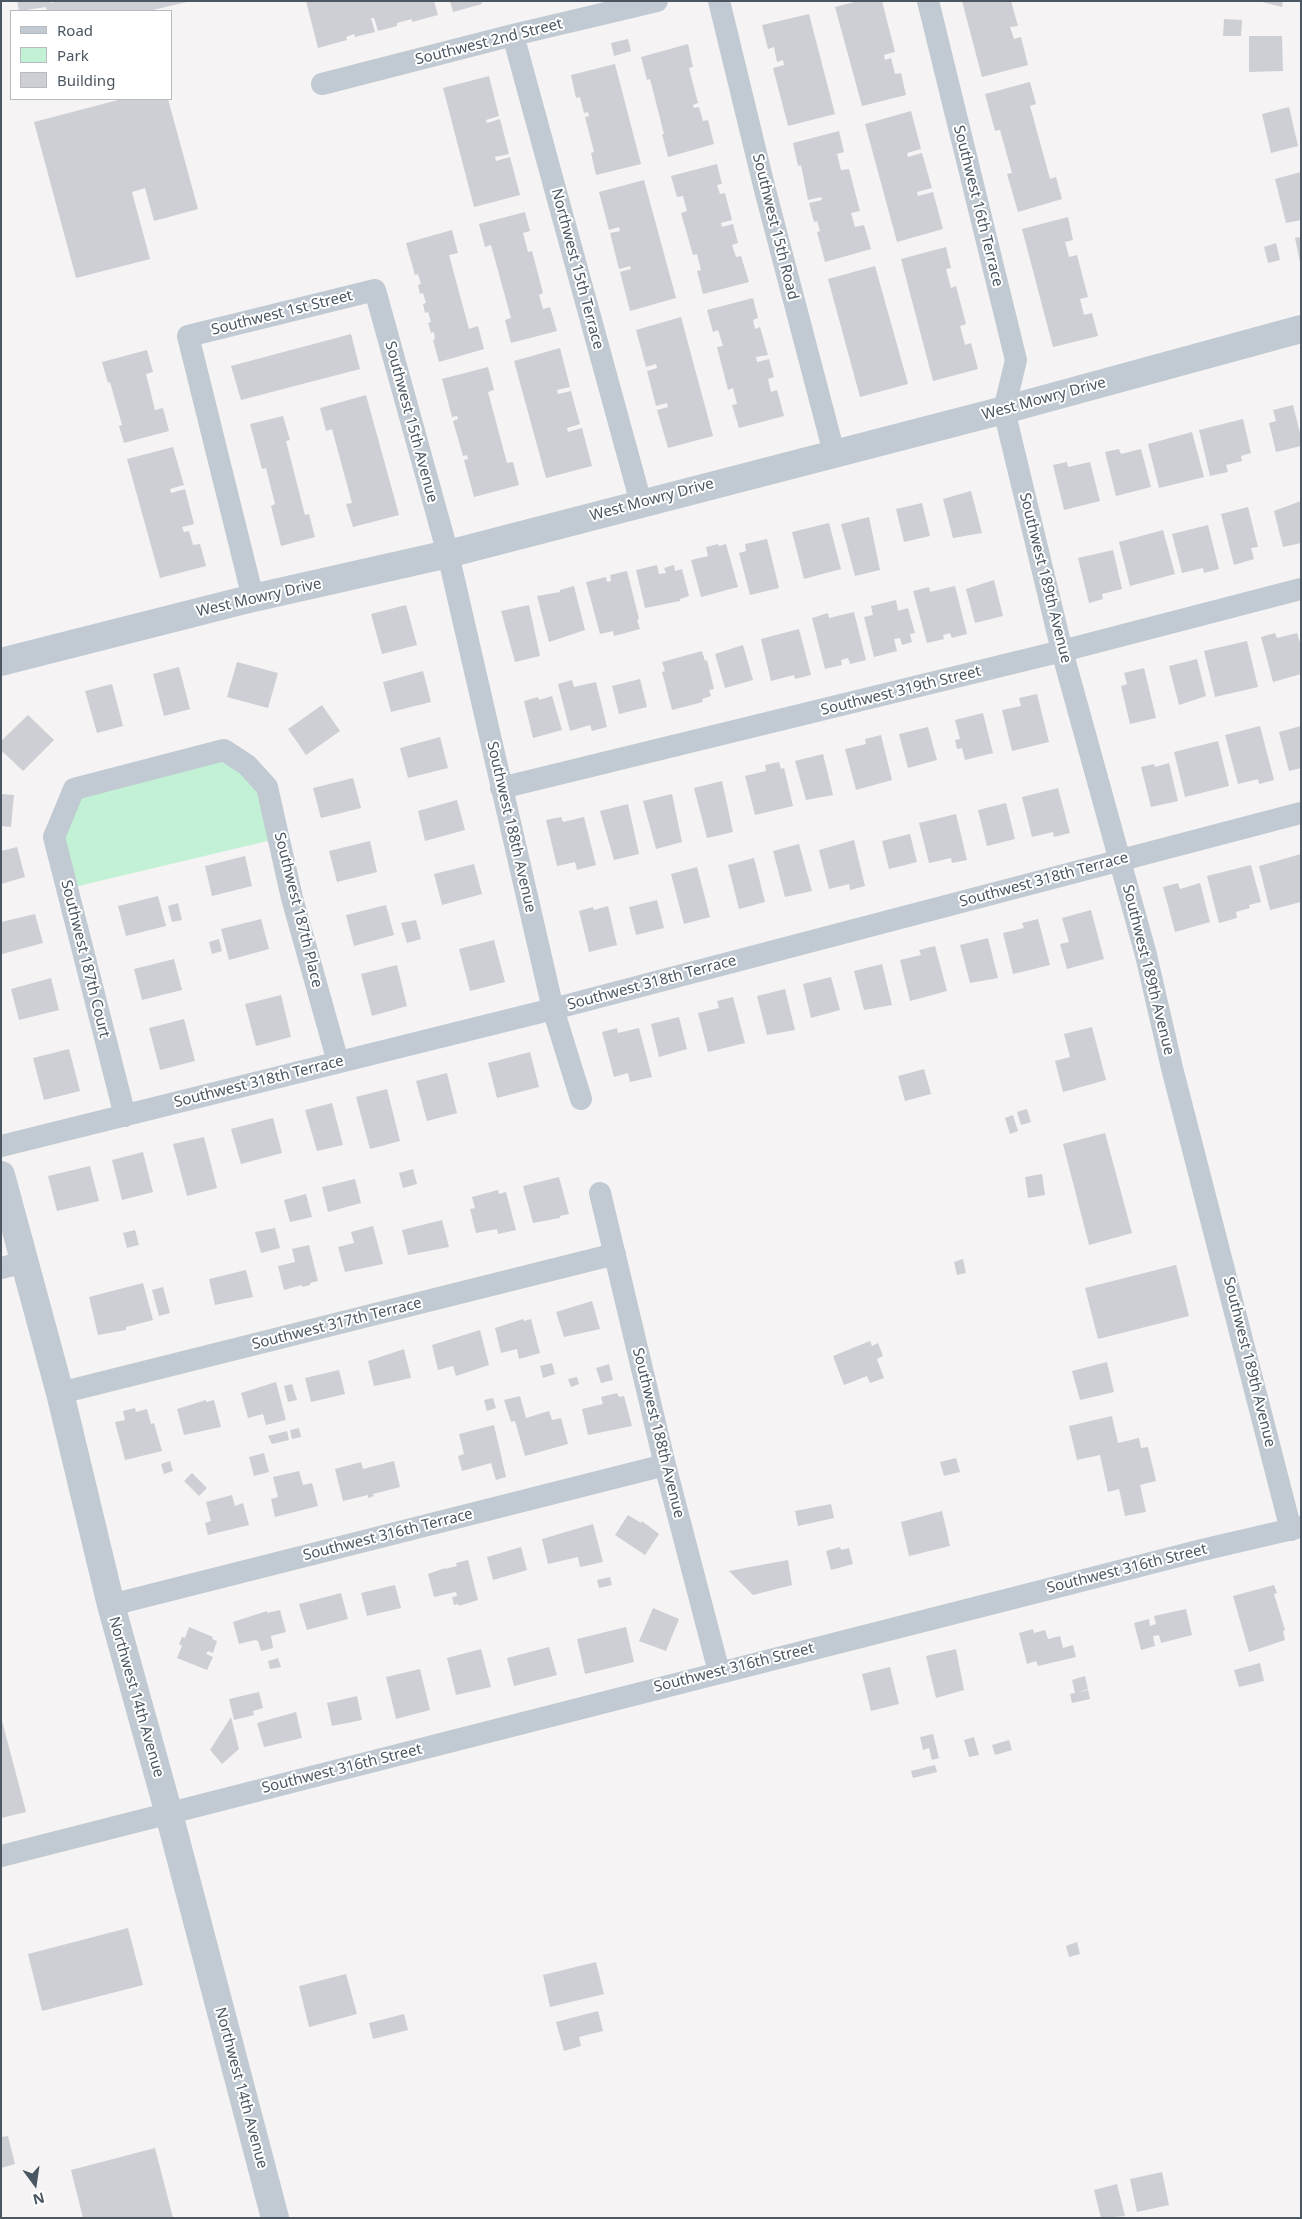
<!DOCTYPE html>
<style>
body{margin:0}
#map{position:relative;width:1302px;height:2219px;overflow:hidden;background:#f5f3f3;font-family:"Noto Sans",sans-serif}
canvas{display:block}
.frame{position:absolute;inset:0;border:2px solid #4a5661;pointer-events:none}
.legend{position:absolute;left:10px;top:10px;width:162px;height:90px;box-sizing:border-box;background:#fff;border:1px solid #b7bbc0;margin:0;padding:6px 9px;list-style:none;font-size:15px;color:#4a5661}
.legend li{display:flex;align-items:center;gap:10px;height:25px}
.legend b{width:25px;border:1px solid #b7bbc0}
.north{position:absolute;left:10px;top:2159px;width:50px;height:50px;-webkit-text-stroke:4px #fff;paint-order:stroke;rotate:166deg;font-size:14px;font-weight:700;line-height:20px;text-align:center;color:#4a5661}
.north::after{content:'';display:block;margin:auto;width:18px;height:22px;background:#4a5661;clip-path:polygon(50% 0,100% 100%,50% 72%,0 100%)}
</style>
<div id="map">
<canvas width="1302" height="2219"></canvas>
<div class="frame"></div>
<ul class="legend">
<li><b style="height:6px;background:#c1cad2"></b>Road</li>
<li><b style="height:14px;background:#c3f1d5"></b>Park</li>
<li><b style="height:14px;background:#cdcfd5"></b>Building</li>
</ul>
<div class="north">N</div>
</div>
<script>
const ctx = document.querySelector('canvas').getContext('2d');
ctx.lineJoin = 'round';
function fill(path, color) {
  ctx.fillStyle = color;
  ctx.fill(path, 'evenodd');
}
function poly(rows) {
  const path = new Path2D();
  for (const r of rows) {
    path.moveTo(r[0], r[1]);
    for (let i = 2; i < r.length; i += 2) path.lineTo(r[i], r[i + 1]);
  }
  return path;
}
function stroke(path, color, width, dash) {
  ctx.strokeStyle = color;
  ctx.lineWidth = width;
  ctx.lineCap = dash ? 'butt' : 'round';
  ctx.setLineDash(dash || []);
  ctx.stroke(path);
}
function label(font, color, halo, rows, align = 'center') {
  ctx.font = font + ' "Noto Sans",sans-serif';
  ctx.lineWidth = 4;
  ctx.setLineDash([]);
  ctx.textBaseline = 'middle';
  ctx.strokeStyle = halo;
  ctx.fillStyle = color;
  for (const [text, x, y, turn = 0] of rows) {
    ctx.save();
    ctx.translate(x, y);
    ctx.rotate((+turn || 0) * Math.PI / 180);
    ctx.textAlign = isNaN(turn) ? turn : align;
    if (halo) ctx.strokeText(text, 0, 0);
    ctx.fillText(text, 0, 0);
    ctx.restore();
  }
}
const green = poly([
 [224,753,266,788,276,839,70,888,59,837,76,791]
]);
const building = poly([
 [17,1,50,1,51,3,57,1,187,2,149,11,47,11,46,7,19,11],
 [306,1,434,1,438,15,412,22,412,19,397,23,397,26,378,31,374,18,371,18,375,32,355,37,354,34,346,37,347,40,318,48],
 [450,1,481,1,482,4,453,12],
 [858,1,882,1,895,52,884,55,885,60,891,58,895,74,901,73,906,95,862,106,835,7],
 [962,1,1011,1,1018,26,1010,27,1014,39,1021,37,1028,65,982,77],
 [1258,1,1283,1,1282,7],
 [809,14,835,114,788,126,773,68,784,65,783,60,777,62,774,47,768,49,762,25],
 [1224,19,1242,20,1241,36,1223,36],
 [1249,36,1282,36,1283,71,1249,72],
 [628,39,631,51,614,56,611,43],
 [688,44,693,67,689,68,698,103,693,105,694,108,699,107,703,121,708,120,714,144,668,157,662,134,664,134,650,79,647,80,641,57],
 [615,64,641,164,596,175,591,153,594,152,585,117,589,116,588,112,584,113,580,97,576,98,571,75],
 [489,76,499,116,486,120,487,123,500,119,509,154,495,157,496,161,510,157,520,195,474,207,443,88],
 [1030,82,1036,104,1030,106,1050,179,1056,177,1062,199,1018,212,1007,174,1012,173,1000,130,995,131,985,94],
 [122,99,168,99,198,209,154,221,145,188,132,192,150,259,76,278,34,122],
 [1289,107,1298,146,1271,153,1262,114],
 [911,111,921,149,907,153,908,157,922,153,932,188,917,192,918,196,933,192,943,229,897,242,865,124],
 [839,131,844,152,837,154,841,170,849,169,860,211,851,213,855,227,864,225,871,249,825,262,817,232,820,231,817,221,814,222,809,203,822,200,821,197,808,200,801,165,798,166,793,143],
 [717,164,722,184,717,185,720,194,725,193,732,220,721,223,722,227,733,224,738,243,732,245,736,257,741,256,749,282,703,294,697,271,701,270,697,254,693,255,681,213,687,211,683,196,677,197,671,176],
 [1301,172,1301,220,1286,223,1275,179],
 [644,180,676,298,630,311,620,272,631,269,630,266,619,269,610,233,620,231,619,227,609,230,599,192],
 [525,212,530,231,523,233,528,252,532,251,543,293,539,295,543,309,550,307,557,331,511,343,505,320,511,318,491,245,485,247,479,224],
 [1068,217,1073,240,1065,242,1069,257,1077,255,1088,297,1080,299,1084,315,1092,313,1098,336,1053,347,1022,229],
 [452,230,458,253,449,255,469,329,478,326,484,349,439,362,433,340,435,339,434,332,431,333,428,323,431,322,428,312,425,313,423,304,426,303,423,293,420,294,418,285,421,284,418,274,415,275,406,243],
 [1301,237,1301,262,1300,262,1295,238],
 [1276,243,1280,260,1268,263,1264,247],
 [946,247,951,268,946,269,951,288,956,286,966,324,960,326,965,345,971,343,978,369,933,381,901,259],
 [875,266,908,384,860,397,828,279],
 [753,298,758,318,753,320,755,329,760,327,768,355,756,357,757,362,769,359,774,377,768,379,771,392,777,390,784,416,739,428,732,405,737,404,733,388,728,390,717,347,723,346,718,330,713,332,707,310],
 [681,317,713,436,668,448,657,410,668,407,667,403,656,406,647,371,657,368,656,364,646,367,636,330],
 [351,334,360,369,241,400,231,366],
 [560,348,570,387,557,390,558,394,571,391,580,424,567,428,568,432,582,428,592,466,546,478,514,361],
 [147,350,153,372,146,374,155,410,163,408,169,431,124,443,119,426,122,425,110,382,108,383,102,362],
 [488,367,494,390,488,392,507,463,513,462,519,485,474,497,464,460,468,459,467,455,463,456,453,421,458,419,457,416,452,417,442,379],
 [366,395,399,515,353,527,346,504,352,503,332,429,326,431,320,408],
 [1293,405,1301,437,1301,446,1276,452,1269,423,1276,421,1273,410],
 [283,416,290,440,286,441,305,515,309,514,315,537,281,546,271,506,275,504,266,468,262,469,250,424],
 [1243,419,1251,453,1241,456,1242,461,1226,465,1228,472,1210,476,1199,430],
 [1192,432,1204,477,1159,488,1148,444],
 [173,447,184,485,170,489,171,493,185,489,194,524,182,527,184,532,189,531,193,545,200,544,206,566,160,578,127,459],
 [1119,449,1121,454,1141,449,1151,487,1116,496,1105,452],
 [1067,462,1068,467,1090,462,1100,501,1064,510,1053,465],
 [971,491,982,533,953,538,943,499],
 [1301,501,1301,543,1283,547,1274,511],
 [922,503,930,536,904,542,896,509],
 [1248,507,1258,547,1251,548,1254,559,1234,565,1221,514],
 [869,517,880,570,855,576,841,524],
 [829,523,841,569,804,579,792,532],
 [1208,525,1219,569,1204,573,1203,568,1182,573,1172,534],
 [1163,530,1175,574,1130,586,1119,542],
 [767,539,779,588,750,595,739,553,746,551,745,544],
 [718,544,719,546,726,544,738,587,701,597,691,560,708,556,706,547],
 [1113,550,1122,589,1102,594,1103,599,1089,603,1078,558],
 [657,565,659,574,666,573,664,568,674,565,675,571,682,569,689,596,680,599,680,601,645,608,636,570],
 [627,571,639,619,637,620,640,629,614,636,613,631,600,634,586,582,606,577,607,582,611,581,610,575],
 [994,580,1003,616,975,623,966,589],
 [574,586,585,630,549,642,537,596,560,592,560,590],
 [955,586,967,634,952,638,950,633,943,635,944,639,927,643,913,591,929,587,930,592],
 [896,600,898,611,908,608,915,633,910,634,912,642,902,645,900,638,894,639,897,651,874,657,864,617,873,615,871,606],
 [406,605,417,645,382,654,371,614],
 [529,605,540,656,515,662,501,611],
 [854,612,866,660,850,664,848,658,841,660,842,665,825,669,812,618,828,613,829,618],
 [799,629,811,675,795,679,794,675,771,681,761,639],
 [1275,633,1277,638,1297,633,1301,646,1301,674,1273,682,1261,637],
 [1247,641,1258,687,1215,697,1204,651],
 [743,645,753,680,725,688,715,654],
 [702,651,705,661,707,660,714,689,709,690,711,696,702,699,703,702,672,710,662,672,665,671,662,662],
 [1197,659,1206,696,1179,705,1169,666],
 [237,662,278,673,268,708,227,697],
 [179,667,190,709,164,716,153,674],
 [1144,668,1156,718,1130,724,1121,686,1127,684,1124,673],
 [423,671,431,702,391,712,383,682],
 [640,679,647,707,619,714,612,686],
 [572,680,574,687,596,682,607,727,592,731,590,725,570,731,558,684],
 [112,684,123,726,97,733,85,691],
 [1037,694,1049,742,1012,751,1002,710,1021,706,1019,698],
 [552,696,562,730,533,738,524,701,538,697,539,700],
 [322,705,340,731,306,755,288,729],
 [983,713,993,753,965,760,962,748,957,749,955,740,960,739,955,720],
 [28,715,54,740,23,771,3,752,1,754,1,741],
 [1260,726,1274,780,1259,784,1258,779,1238,784,1225,735],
 [1301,726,1301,768,1289,771,1279,732],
 [928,727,937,760,908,768,899,734],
 [881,735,892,780,856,790,845,749,866,744,865,739],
 [440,737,448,768,408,778,400,748],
 [1218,741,1229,786,1185,797,1174,752],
 [823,754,833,795,806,800,795,761],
 [779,762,781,769,784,768,793,806,755,815,745,776,766,771,765,765],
 [1169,763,1178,801,1151,807,1141,767,1154,764,1155,767],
 [353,778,361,808,321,818,313,788],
 [722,781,733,832,707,838,694,788],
 [1058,788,1070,833,1054,837,1053,832,1032,837,1022,797],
 [1,794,14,795,11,827,1,826],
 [672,794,682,842,656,849,643,801],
 [457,800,465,830,425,841,418,811],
 [1006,803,1015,839,987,846,978,810],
 [628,804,639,854,614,860,600,811],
 [956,814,967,860,952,863,951,858,929,863,919,823],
 [561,817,563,822,584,817,596,865,577,870,575,862,557,866,546,820],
 [910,834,917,862,889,869,882,841],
 [854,840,865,886,850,890,849,884,829,889,819,850],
 [370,841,377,872,337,882,329,851],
 [799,844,812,891,785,897,773,851],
 [17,847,25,877,1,884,1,851],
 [1301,854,1301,902,1270,910,1259,866],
 [245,856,252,886,212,896,205,866],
 [754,858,765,902,739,909,728,865],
 [474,864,482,894,442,905,434,874],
 [1251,865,1261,902,1249,905,1250,908,1236,912,1237,918,1219,923,1207,876],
 [697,867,710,917,684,924,671,874],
 [1178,883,1180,889,1200,883,1210,922,1175,932,1163,887],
 [158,896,166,926,126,936,118,906],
 [657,900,664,928,636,935,629,907],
 [178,903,182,920,172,922,168,906],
 [386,905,394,935,354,946,346,915],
 [608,906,617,945,589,952,579,911,593,907,594,910],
 [1091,910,1104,959,1067,969,1060,944,1069,942,1062,918],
 [35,914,43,943,2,954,1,922],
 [261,919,269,949,229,960,221,929],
 [1038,919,1050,965,1013,974,1003,933,1024,928,1022,923],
 [416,920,421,939,407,943,401,923],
 [988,938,998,978,970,983,960,945],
 [219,939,222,951,212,954,209,942],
 [494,940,505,982,470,991,459,949],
 [935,946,947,991,910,1001,900,960,921,955,919,950],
 [174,959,182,990,142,1000,134,969],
 [882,964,892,1005,864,1010,854,971],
 [397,965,407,1006,372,1016,361,974],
 [831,977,840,1010,811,1018,803,984],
 [51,978,59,1010,19,1020,11,989],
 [785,989,795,1030,767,1035,757,996],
 [281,995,291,1037,256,1046,245,1004],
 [733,997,745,1043,708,1052,698,1013,719,1008,717,1001],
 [679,1017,687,1049,659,1057,651,1024],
 [184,1019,195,1061,160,1070,149,1028],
 [1092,1027,1106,1080,1063,1092,1055,1061,1070,1057,1064,1034],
 [617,1028,618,1033,639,1028,652,1077,630,1082,628,1073,614,1077,602,1032],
 [69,1049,80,1091,44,1100,33,1058],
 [530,1052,539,1087,497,1098,488,1063],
 [924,1069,931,1094,905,1101,898,1076],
 [447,1073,457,1113,427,1121,416,1081],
 [387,1089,400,1141,370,1149,356,1097],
 [332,1103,343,1145,317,1151,305,1110],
 [1027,1109,1031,1122,1021,1125,1017,1112],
 [1013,1115,1018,1131,1010,1134,1005,1118],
 [273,1118,282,1153,241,1164,231,1129],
 [1105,1133,1132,1233,1089,1245,1063,1144],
 [204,1137,217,1188,187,1196,173,1144],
 [143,1152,153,1192,122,1200,112,1160],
 [90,1166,99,1201,57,1211,48,1176],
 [413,1169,417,1184,403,1188,399,1173],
 [1042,1174,1045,1195,1028,1198,1025,1177],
 [559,1177,569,1214,560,1216,560,1218,533,1223,523,1186],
 [355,1179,361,1203,328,1212,322,1187],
 [498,1190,499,1194,506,1192,516,1230,498,1234,497,1229,476,1233,470,1209,475,1208,472,1197],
 [306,1194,312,1217,290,1222,284,1200],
 [442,1220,449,1247,408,1255,402,1230],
 [373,1226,383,1264,345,1272,338,1247,354,1243,351,1232],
 [275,1228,280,1248,261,1253,255,1232],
 [135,1230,139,1245,127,1248,123,1233],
 [309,1245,318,1281,310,1283,310,1285,302,1287,302,1285,284,1290,278,1266,295,1262,292,1249],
 [963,1259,966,1273,957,1275,954,1262],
 [1176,1265,1189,1316,1098,1339,1085,1288],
 [246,1270,253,1297,215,1305,209,1279],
 [143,1283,153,1320,126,1327,126,1330,98,1335,89,1297],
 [163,1287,170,1313,159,1316,152,1290],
 [592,1301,600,1329,564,1337,556,1312],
 [523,1319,524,1321,531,1319,540,1353,519,1359,517,1349,501,1353,495,1328],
 [480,1330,489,1365,456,1376,453,1366,438,1370,432,1345],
 [870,1341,872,1346,878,1343,883,1356,877,1359,884,1378,870,1383,867,1376,844,1385,833,1356],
 [404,1349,411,1378,374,1386,368,1361],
 [1107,1362,1114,1392,1080,1400,1072,1371],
 [552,1363,555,1374,543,1378,540,1366],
 [609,1364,613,1380,601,1383,596,1368],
 [339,1370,345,1394,311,1402,305,1378],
 [577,1377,579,1384,571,1387,568,1379],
 [276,1382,286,1420,266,1425,263,1414,248,1418,241,1393],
 [292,1384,297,1400,288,1402,284,1386],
 [617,1393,619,1397,624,1396,632,1426,588,1435,582,1409,603,1404,601,1397],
 [520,1396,526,1418,549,1411,552,1420,561,1418,568,1444,525,1456,515,1421,511,1422,504,1400],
 [493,1398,496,1408,487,1411,484,1400],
 [206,1400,206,1402,214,1400,221,1427,184,1435,177,1409],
 [135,1408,136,1412,147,1409,151,1424,154,1423,162,1451,125,1460,115,1422,125,1420,123,1411],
 [1112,1416,1118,1443,1139,1438,1141,1448,1148,1447,1156,1481,1140,1485,1146,1512,1125,1516,1119,1489,1108,1492,1100,1455,1077,1460,1069,1426],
 [494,1425,506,1477,496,1480,491,1463,462,1471,458,1456,464,1454,459,1434],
 [299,1428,301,1437,292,1439,290,1430],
 [287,1431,289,1440,272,1444,268,1436],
 [264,1453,269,1472,254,1476,249,1457],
 [956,1458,960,1472,944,1476,940,1462],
 [170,1461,173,1471,164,1474,161,1464],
 [394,1461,400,1487,373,1494,374,1496,368,1498,368,1495,343,1501,335,1469,361,1462,363,1469],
 [299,1471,303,1485,312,1483,318,1506,275,1517,271,1499,278,1497,273,1477],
 [192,1473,207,1488,199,1496,184,1481],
 [232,1495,235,1506,243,1503,249,1525,208,1535,205,1523,211,1521,206,1502],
 [831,1504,834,1518,798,1526,795,1511],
 [942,1511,950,1546,909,1556,901,1522],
 [628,1515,641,1523,642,1521,659,1534,645,1555,615,1535],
 [593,1524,603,1562,580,1567,578,1557,548,1564,542,1539],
 [521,1547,527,1570,493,1580,487,1557],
 [840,1547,841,1550,849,1548,853,1564,831,1570,826,1551],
 [468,1560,478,1600,459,1606,458,1604,454,1605,452,1597,457,1596,456,1592,434,1597,428,1574,445,1568,445,1569,457,1566,456,1563],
 [788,1560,792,1585,753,1595,729,1571],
 [610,1577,612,1585,599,1588,597,1580],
 [395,1585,401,1608,367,1616,361,1593],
 [1274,1585,1277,1593,1274,1594,1285,1630,1283,1631,1285,1640,1249,1652,1233,1596],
 [341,1593,348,1619,307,1630,299,1604],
 [653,1608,679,1619,666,1651,639,1641],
 [1186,1609,1192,1635,1161,1643,1159,1635,1153,1636,1155,1646,1141,1650,1134,1623,1149,1619,1150,1626,1156,1624,1154,1616],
 [280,1610,286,1632,271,1636,273,1648,261,1651,258,1641,255,1640,239,1644,233,1622,267,1611,267,1613],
 [189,1627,213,1637,212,1639,217,1641,213,1653,208,1651,206,1654,213,1657,207,1670,177,1658,182,1646,179,1644,182,1637,185,1638],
 [626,1627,634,1662,585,1674,577,1639],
 [1033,1629,1034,1633,1045,1630,1048,1639,1060,1636,1063,1648,1073,1645,1076,1657,1038,1666,1036,1661,1027,1664,1019,1633],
 [549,1647,557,1675,514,1686,507,1658],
 [481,1649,491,1687,456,1695,447,1658],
 [956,1649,964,1690,936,1698,926,1656],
 [278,1658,281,1667,270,1669,268,1661],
 [1260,1663,1264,1681,1239,1687,1234,1670],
 [890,1667,899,1704,871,1711,862,1674],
 [420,1669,430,1710,396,1719,386,1677],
 [1085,1676,1088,1689,1075,1693,1072,1680],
 [1088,1690,1090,1699,1072,1703,1070,1694],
 [259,1692,263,1708,253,1711,254,1715,234,1720,229,1699],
 [357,1696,362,1720,332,1726,327,1703],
 [296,1712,302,1738,264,1747,257,1723],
 [1,1717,26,1812,1,1818],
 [231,1717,239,1749,222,1764,210,1750],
 [933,1734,939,1758,932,1760,929,1748,923,1750,920,1737],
 [974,1737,979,1755,969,1757,964,1740],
 [1009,1740,1012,1750,995,1755,992,1745],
 [935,1765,937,1772,913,1778,911,1771],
 [128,1928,143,1985,42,2011,28,1954],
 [1077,1942,1080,1954,1069,1957,1066,1946],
 [596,1962,604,1994,550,2007,543,1975],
 [346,1974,357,2014,309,2027,299,1986],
 [598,2011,603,2031,579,2037,581,2046,564,2051,556,2022],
 [404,2014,408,2030,373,2039,369,2023],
 [8,2136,15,2164,1,2168,1,2137],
 [155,2148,173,2218,83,2218,71,2170],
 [1162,2172,1169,2205,1137,2212,1130,2179],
 [1117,2184,1125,2216,1101,2218,1094,2190]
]);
const minor = poly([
 [719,1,765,190,834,453],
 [928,1,1016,360,1004,410,1062,651,1146,955,1172,1068,1291,1530],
 [513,35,641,503],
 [322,84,513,35,657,1],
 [253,598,188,336,375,290,448,554,553,1009,581,1099],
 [501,788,1062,651,1301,589],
 [125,1116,54,837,74,789,224,750,247,765,267,787,292,898,338,1062],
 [1,1146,553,1009,1301,813],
 [600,1193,665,1465,719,1672],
 [1,1268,24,1262],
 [60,1393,615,1254],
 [111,1605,665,1465],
 [1,1856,1202,1550,1301,1527]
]);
const tertiary = poly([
 [1,662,253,598,448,554,1004,410,1301,329],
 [1,1175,60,1393,111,1605,169,1814,275,2218]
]);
const streetNames = [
 ["Southwest 2nd Street",489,42,-14],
 ["Southwest 16th Terrace",978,206,76],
 ["Southwest 15th Road",775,227,76],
 ["Northwest 15th Terrace",577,269,75],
 ["Southwest 1st Street",282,313,-14],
 ["West Mowry Drive",1044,399,-15],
 ["Southwest 15th Avenue",411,422,75],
 ["West Mowry Drive",652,500,-15],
 ["Southwest 189th Avenue",1045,578,76],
 ["West Mowry Drive",259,598,-13],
 ["Southwest 319th Street",901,691,-14],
 ["Southwest 188th Avenue",511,827,77],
 ["Southwest 318th Terrace",1044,880,-15],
 ["Southwest 187th Place",298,910,76],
 ["Southwest 187th Court",85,959,76],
 ["Southwest 189th Avenue",1148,970,76],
 ["Southwest 318th Terrace",652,983,-15],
 ["Southwest 318th Terrace",259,1082,-14],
 ["Southwest 317th Terrace",337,1324,-14],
 ["Southwest 189th Avenue",1249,1362,76],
 ["Southwest 188th Avenue",658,1433,76],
 ["Southwest 316th Terrace",388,1535,-14],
 ["Southwest 316th Street",1127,1569,-14],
 ["Southwest 316th Street",734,1668,-14],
 ["Northwest 14th Avenue",136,1697,74],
 ["Southwest 316th Street",342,1769,-14],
 ["Northwest 14th Avenue",241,2088,75]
];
fill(green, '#c3f1d5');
fill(building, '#cdcfd5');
stroke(minor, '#c1cad2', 22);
stroke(tertiary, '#c1cad2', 28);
label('15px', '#4a5661', '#fff', streetNames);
</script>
